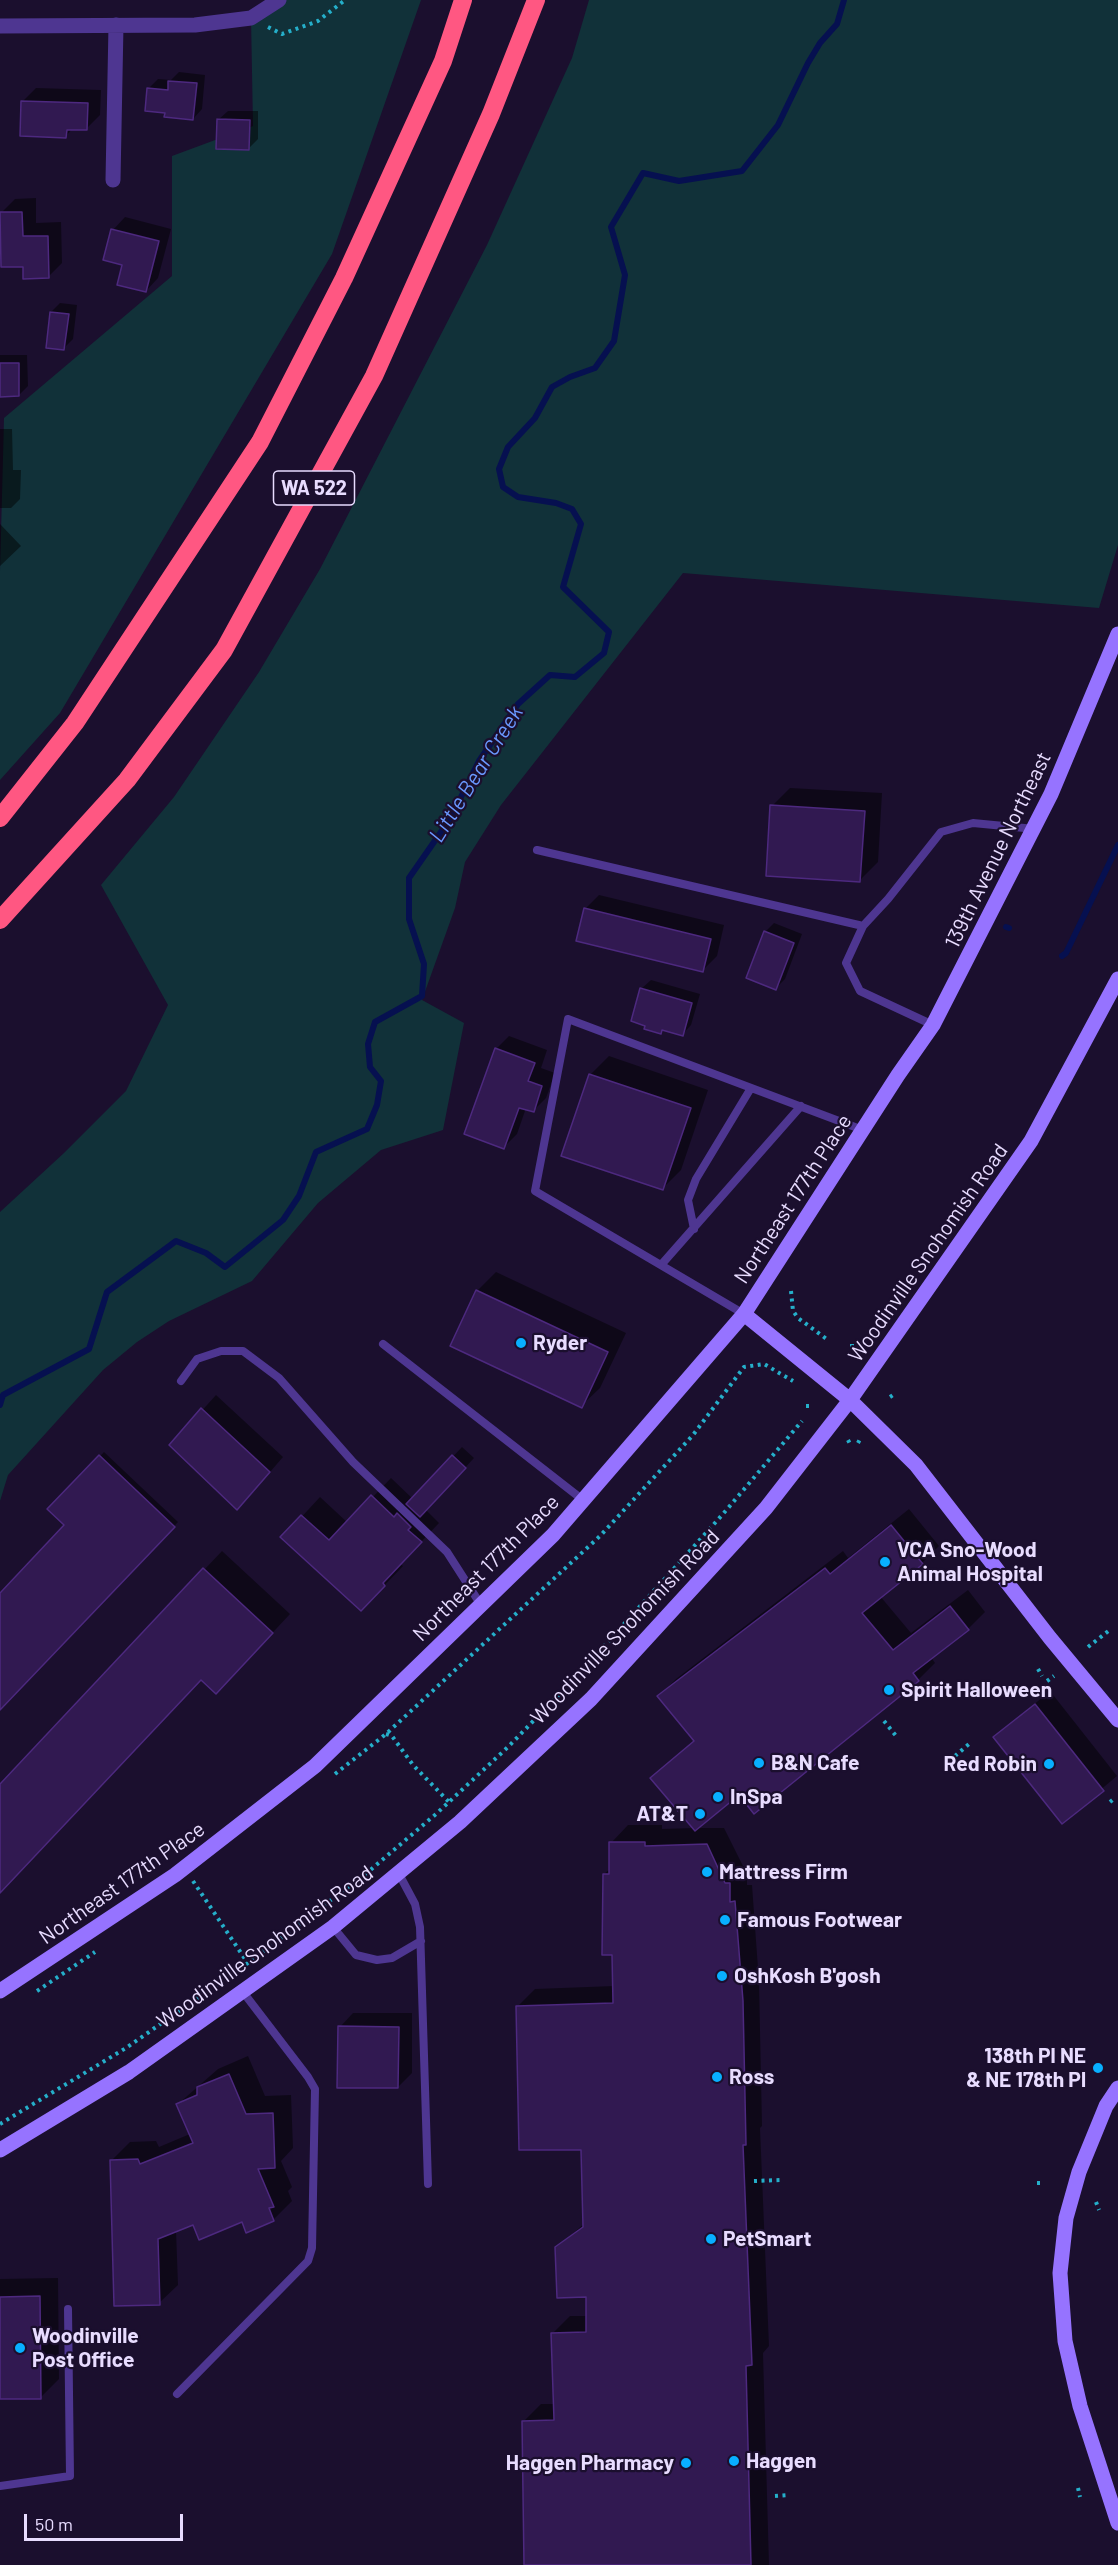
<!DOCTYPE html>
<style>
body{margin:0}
#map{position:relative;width:1118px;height:2565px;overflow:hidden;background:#1b0f2e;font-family:Barlow,sans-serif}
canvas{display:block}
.scale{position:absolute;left:24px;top:2514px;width:159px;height:27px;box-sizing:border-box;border:3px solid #e8dcff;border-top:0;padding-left:8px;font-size:18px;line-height:21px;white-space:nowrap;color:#e8dcff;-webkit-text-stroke:4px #1b0f2e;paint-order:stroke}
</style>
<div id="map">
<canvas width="1118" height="2565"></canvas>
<div class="scale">50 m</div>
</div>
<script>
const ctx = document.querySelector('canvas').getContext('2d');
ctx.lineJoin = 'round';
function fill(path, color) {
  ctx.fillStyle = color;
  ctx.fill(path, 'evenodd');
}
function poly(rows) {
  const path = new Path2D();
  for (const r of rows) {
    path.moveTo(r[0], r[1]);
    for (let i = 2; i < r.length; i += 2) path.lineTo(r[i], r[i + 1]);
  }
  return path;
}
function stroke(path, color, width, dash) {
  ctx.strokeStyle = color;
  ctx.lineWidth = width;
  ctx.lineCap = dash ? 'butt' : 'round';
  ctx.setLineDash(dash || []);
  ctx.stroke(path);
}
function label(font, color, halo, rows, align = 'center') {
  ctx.font = font + ' Barlow,sans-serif';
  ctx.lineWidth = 4.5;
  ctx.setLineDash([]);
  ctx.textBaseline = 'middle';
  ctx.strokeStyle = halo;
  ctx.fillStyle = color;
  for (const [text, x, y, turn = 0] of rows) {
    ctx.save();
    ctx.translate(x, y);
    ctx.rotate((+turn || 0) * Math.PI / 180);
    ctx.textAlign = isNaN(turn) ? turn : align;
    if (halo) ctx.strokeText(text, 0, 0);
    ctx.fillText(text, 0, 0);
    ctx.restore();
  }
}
const green = poly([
 [279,0,421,0,332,254,60,713,0,780,0,571,4,418,172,276,172,156,253,126,251,18],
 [589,0,1118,0,1118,545,1099,608,683,573,501,805,465,862,455,908,422,1000,464,1023,443,1130,381,1150,318,1203,252,1281,169,1321,137,1342,103,1370,8,1475,0,1501,0,1212,64,1153,126,1091,168,1005,101,885,174,797,259,672,320,569,487,245,572,58]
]);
const shadow = poly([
 [179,72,205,75,202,109,193,119,166,112,149,88,158,79,171,80],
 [36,88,101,90,100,115,86,129,73,128,66,136,22,102],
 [228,111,258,111,258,139,249,148,218,120],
 [36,198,36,223,61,222,62,263,48,277,24,265,1,213,15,199],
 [125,217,171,229,158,278,146,291,124,264,113,230],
 [60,303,77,305,73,339,64,348,51,312],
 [0,355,27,355,28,386,19,395,0,395],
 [0,429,12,429,13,470,21,470,20,499,11,508,0,508],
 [0,524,21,546,0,566],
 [790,788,882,793,878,862,859,881,772,806],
 [599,895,724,925,717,956,703,970,585,909],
 [774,923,802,934,785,979,776,988,765,932],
 [651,980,700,994,691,1025,682,1035,663,1029,660,1032,641,989],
 [509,1036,547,1050,541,1068,555,1073,546,1098,533,1111,526,1108,517,1134,504,1147,496,1049],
 [609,1056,708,1090,681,1170,663,1188,590,1075],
 [496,1272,626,1333,600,1388,581,1406,477,1291],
 [216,1395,283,1457,251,1494,171,1445],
 [462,1447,474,1458,426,1510,439,1523,400,1564,403,1566,379,1591,283,1537,320,1497,348,1523,391,1478,413,1499],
 [104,1452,178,1522,0,1708,0,1595,66,1525,49,1509],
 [909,1509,939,1546,922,1563,880,1596,911,1633,968,1590,985,1612,968,1629,931,1657,935,1663,918,1680,739,1793,696,1828,724,1828,743,1866,747,1866,747,1885,752,1885,759,1982,762,2126,760,2128,769,2346,763,2353,769,2565,526,2565,523,2422,541,2404,555,2404,553,2333,570,2316,588,2316,588,2296,556,2248,585,2223,582,2149,517,2007,535,1989,614,1986,613,1953,604,1874,611,1868,611,1843,628,1825,662,1825,662,1829,694,1828,652,1778,695,1740,659,1696,676,1679,843,1551,848,1558],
 [222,1551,290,1614,235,1673,201,1678,0,1892,0,1786],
 [1050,1691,1117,1776,1062,1822,995,1737],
 [353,2013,412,2013,412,2073,398,2087,340,2027],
 [248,2056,265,2096,291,2095,293,2148,281,2161,292,2187,288,2191,292,2201,273,2220,194,2223,176,2230,178,2285,159,2303,111,2161,130,2142,156,2141,159,2147,190,2134,178,2104,218,2069],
 [58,2278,59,2379,41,2397,0,2398,0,2279]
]);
const stream = poly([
 [1006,927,1009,928],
 [1062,956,1066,953,1118,845],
 [0,1405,3,1395,89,1349,107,1292,176,1241,206,1253,225,1267,283,1220,299,1196,316,1152,367,1129,377,1105,381,1081,370,1067,368,1044,375,1022,422,996,424,964,409,919,409,878,450,819,479,761,518,704,550,675,575,677,604,653,609,632,563,587,581,524,572,509,556,503,518,497,503,487,499,469,508,447,535,418,552,387,570,377,595,368,614,341,625,275,611,227,643,173,679,181,742,171,778,125,808,63,820,43,837,24,844,0]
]);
const building = poly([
 [168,81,197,83,193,120,164,117,165,113,145,111,147,88,168,90,168,81],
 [21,101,88,103,87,130,67,130,66,138,20,136,21,101],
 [217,119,250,120,249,150,216,149,217,119],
 [0,212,22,212,23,236,48,236,49,278,23,279,23,267,1,267,0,212],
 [111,229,159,241,146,292,117,285,122,265,103,260,111,229],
 [50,312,69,314,64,350,46,348,50,312],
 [0,363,19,363,19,396,0,397,0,363],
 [770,805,865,811,860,882,766,876,770,805],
 [584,908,711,939,703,972,576,941,584,908],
 [764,931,794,943,776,990,746,978,764,931],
 [640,988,692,1003,683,1036,662,1030,661,1034,644,1029,645,1026,631,1021,640,988],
 [495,1048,535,1063,528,1081,542,1086,534,1112,519,1108,504,1149,464,1134,495,1048],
 [589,1074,691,1108,663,1190,561,1156,589,1074],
 [476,1290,608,1352,582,1408,450,1346,476,1290],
 [201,1408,270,1472,237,1510,169,1445,201,1408],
 [99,1455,175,1527,0,1710,0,1593,64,1525,47,1509,99,1455],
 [452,1455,466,1468,420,1517,406,1504,452,1455],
 [371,1495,394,1517,397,1513,411,1527,408,1530,422,1542,383,1583,385,1586,361,1611,280,1537,301,1515,329,1540,371,1495],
 [891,1525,923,1564,862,1613,893,1650,950,1606,969,1630,913,1673,919,1681,754,1814,739,1795,695,1831,650,1778,694,1741,657,1696,825,1568,830,1574,891,1525],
 [203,1568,273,1633,216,1694,201,1680,0,1893,0,1784,203,1568],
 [1035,1704,1104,1791,1062,1824,993,1737,1035,1704],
 [609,1842,645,1842,645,1846,707,1844,725,1883,730,1883,730,1902,735,1901,743,2001,746,2145,743,2145,752,2365,746,2366,751,2565,524,2565,522,2421,554,2420,551,2333,586,2332,586,2297,557,2298,555,2247,583,2227,581,2150,519,2150,516,2006,613,2003,612,1955,602,1955,603,1874,609,1874,609,1842],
 [338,2026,399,2027,398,2088,337,2088,338,2026],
 [229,2074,246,2114,273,2113,275,2168,258,2169,274,2207,269,2208,274,2221,246,2233,242,2222,199,2240,193,2225,158,2239,160,2305,114,2306,110,2160,138,2159,140,2164,193,2143,176,2104,197,2095,197,2087,229,2074],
 [40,2296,41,2399,0,2399,0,2297,40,2296]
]);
const path = poly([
 [268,27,282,34,318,21,345,0],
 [791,1291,793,1311,798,1318,828,1340],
 [852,1344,852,1347],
 [890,1397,896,1393],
 [806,1406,809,1406],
 [848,1440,850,1444],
 [858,1443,860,1439],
 [1088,1647,1111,1629],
 [1038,1669,1042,1676],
 [1047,1681,1054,1676],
 [884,1721,897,1737],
 [386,1734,392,1736,413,1765,449,1802],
 [955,1756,969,1744],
 [335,1774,386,1734,600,1536,693,1435,744,1367,764,1364,793,1381],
 [1110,1802,1115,1798],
 [193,1881,249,1965],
 [37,1991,95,1952],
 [0,2124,126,2048,248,1963,368,1872,436,1814,508,1747,580,1673,723,1514,802,1421],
 [754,2181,781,2180],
 [1037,2183,1043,2183],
 [1096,2202,1099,2210],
 [1078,2488,1080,2497],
 [775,2496,788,2495]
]);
const lane = poly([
 [537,850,863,926,888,899,941,832,973,823,1035,829],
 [863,926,846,963,860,991,933,1025],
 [694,1229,688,1200,696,1179,751,1088],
 [661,1265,801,1106],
 [744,1314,535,1191,568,1019,863,1130],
 [383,1344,583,1500],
 [181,1381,197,1359,221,1351,243,1351,279,1378,353,1462,447,1552,481,1605],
 [399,1874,415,1904,420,1927,428,2184],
 [333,1927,356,1955,377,1960,392,1958,421,1941],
 [177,2394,308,2261,312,2248,315,2089,308,2077,243,1992],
 [0,2486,70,2476,68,2309]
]);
const street = poly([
 [0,26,195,25,251,18,279,0],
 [113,180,116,25]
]);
const secondary = poly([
 [744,1314,850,1400,916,1465,1050,1638,1118,1720],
 [0,1991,175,1875,315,1766,553,1535,744,1314,898,1075,933,1025,1051,794,1118,634],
 [1118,2088,1106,2106,1079,2172,1066,2218,1060,2273,1065,2341,1080,2406,1118,2523],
 [0,2150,129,2072,333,1927,460,1822,591,1699,766,1508,850,1400,1031,1141,1118,979]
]);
const highway = poly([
 [0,818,75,723,260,442,344,278,443,61,463,0],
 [0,920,127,780,224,650,374,376,491,114,536,0]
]);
const markers = [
 [521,1343,6,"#08afff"],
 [885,1562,6,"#08afff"],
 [889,1690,6,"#08afff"],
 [759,1763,6,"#08afff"],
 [1049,1764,6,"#08afff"],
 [718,1797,6,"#08afff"],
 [700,1814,6,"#08afff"],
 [707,1872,6,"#08afff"],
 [725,1920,6,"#08afff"],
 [722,1976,6,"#08afff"],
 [1098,2068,6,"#08afff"],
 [717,2077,6,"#08afff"],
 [711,2239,6,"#08afff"],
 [20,2348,6,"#08afff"],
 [734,2461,6,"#08afff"],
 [686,2463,6,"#08afff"]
];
const shields = [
 [314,488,81]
];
const shieldNames = [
 ["WA 522",314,488]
];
const streetNames = [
 ["139th Avenue Northeast",998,850,-64],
 ["Northeast 177th Place",793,1199,-57],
 ["Woodinville Snohomish Road",928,1253,-55],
 ["Northeast 177th Place",486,1568,-45],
 ["Woodinville Snohomish Road",625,1627,-46],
 ["Northeast 177th Place",122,1883,-35],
 ["Woodinville Snohomish Road",265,1947,-36]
];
const poiNames = [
 ["Ryder",533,1343],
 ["VCA Sno-Wood",897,1550],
 ["Animal Hospital",897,1574],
 ["Spirit Halloween",901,1690],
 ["B&N Cafe",771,1763],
 ["Red Robin",1037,1764,"right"],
 ["InSpa",730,1797],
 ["AT&T",688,1814,"right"],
 ["Mattress Firm",719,1872],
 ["Famous Footwear",737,1920],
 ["OshKosh B'gosh",734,1976],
 ["138th Pl NE",1086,2056,"right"],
 ["& NE 178th Pl",1086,2080,"right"],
 ["Ross",729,2077],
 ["PetSmart",723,2239],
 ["Woodinville",32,2336],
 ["Post Office",32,2360],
 ["Haggen",746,2461],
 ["Haggen Pharmacy",674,2463,"right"]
];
const waterNames = [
 ["Little Bear Creek",476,774,-58]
];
fill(green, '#113139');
fill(shadow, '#0007');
stroke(stream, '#061050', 6);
fill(building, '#311951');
stroke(building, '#4d297f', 1.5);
stroke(path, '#25afca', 4, [3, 4.5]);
stroke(lane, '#4e3691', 8);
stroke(street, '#4e3691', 15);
stroke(secondary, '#9673ff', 15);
stroke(highway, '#ff5782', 18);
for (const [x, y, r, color] of markers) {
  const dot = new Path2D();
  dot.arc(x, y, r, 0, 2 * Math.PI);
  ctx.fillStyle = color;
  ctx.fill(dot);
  stroke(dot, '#1b0f2e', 2);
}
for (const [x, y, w] of shields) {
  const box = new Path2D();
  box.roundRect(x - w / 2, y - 17, w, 34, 4.5);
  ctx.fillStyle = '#1b0f2e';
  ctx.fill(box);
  stroke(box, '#e8dcff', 1.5);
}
label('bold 20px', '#e8dcff', null, shieldNames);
label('21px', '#e8dcff', '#1b0f2e', streetNames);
label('bold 21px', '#e8dcff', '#1b0f2e', poiNames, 'left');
label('italic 22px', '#6a98ff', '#1b0f2e', waterNames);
</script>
